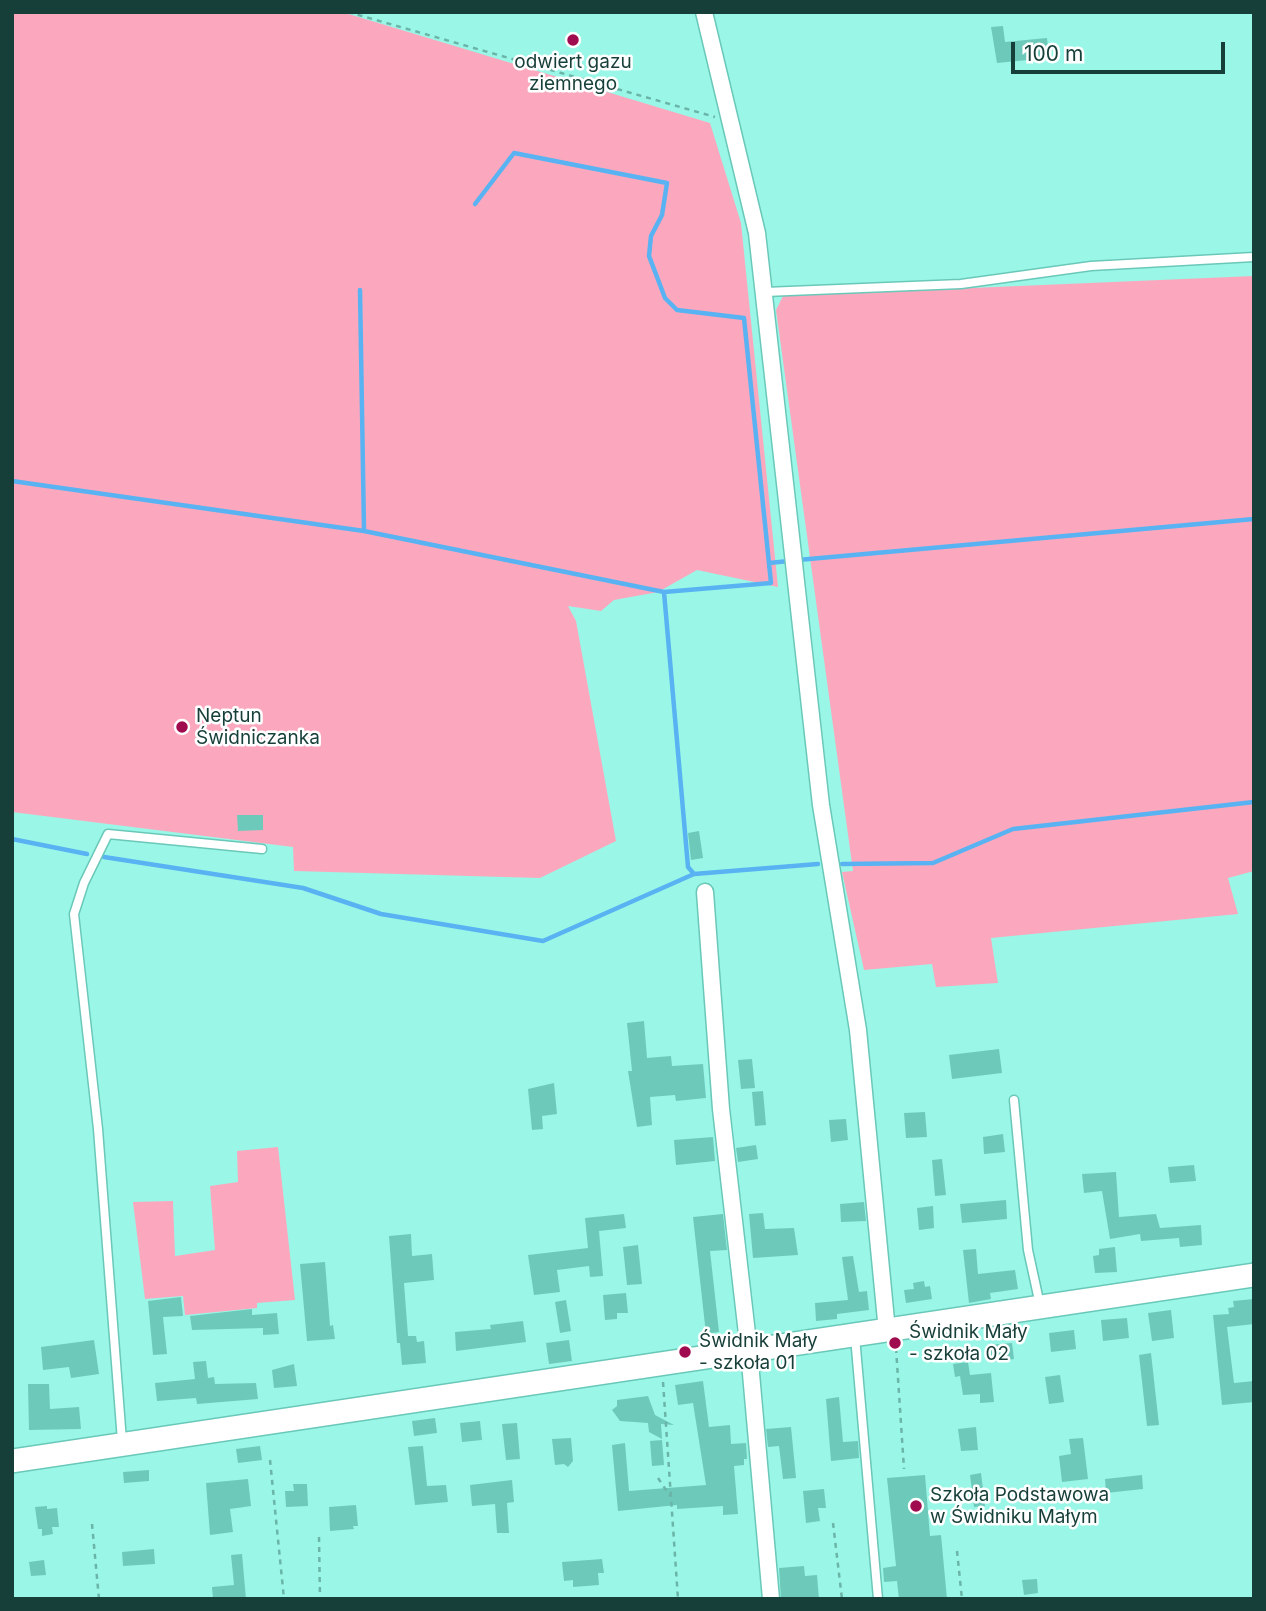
<!DOCTYPE html>
<meta charset="utf-8">
<style>
body{margin:0}
#map{position:relative;width:1266px;height:1611px;overflow:hidden;background:#9af7e7;font-family:Inter,sans-serif}
canvas{display:block}
.frame{position:absolute;inset:0;border:14px solid #173f39;pointer-events:none}
.scale{position:absolute;left:1011px;top:42px;width:214px;height:32px;box-sizing:border-box;border:4px solid #173f39;border-top:0;padding-left:9px;font-size:21px;line-height:24px;white-space:nowrap;color:#173f39;-webkit-text-stroke:5px #fff;paint-order:stroke}
</style>
<div id="map">
<canvas width="1266" height="1611"></canvas>
<div class="frame"></div>
<div class="scale">100 m</div>
</div>
<script>
const ctx = document.querySelector('canvas').getContext('2d');
ctx.lineJoin = 'round';
function fill(path, color) {
  ctx.fillStyle = color;
  ctx.fill(path, 'evenodd');
}
function poly(rows) {
  const path = new Path2D();
  for (const r of rows) {
    path.moveTo(r[0], r[1]);
    for (let i = 2; i < r.length; i += 2) path.lineTo(r[i], r[i + 1]);
  }
  return path;
}
function stroke(path, color, width, dash) {
  ctx.strokeStyle = color;
  ctx.lineWidth = width;
  ctx.lineCap = dash ? 'butt' : 'round';
  ctx.setLineDash(dash || []);
  ctx.stroke(path);
}
function label(font, color, halo, rows, align = 'center') {
  ctx.font = font + ' Inter,sans-serif';
  ctx.lineWidth = 5;
  ctx.setLineDash([]);
  ctx.textBaseline = 'middle';
  ctx.strokeStyle = halo;
  ctx.fillStyle = color;
  for (const [text, x, y, turn = 0] of rows) {
    ctx.save();
    ctx.translate(x, y);
    ctx.rotate((+turn || 0) * Math.PI / 180);
    ctx.textAlign = isNaN(turn) ? turn : align;
    if (halo) ctx.strokeText(text, 0, 0);
    ctx.fillText(text, 0, 0);
    ctx.restore();
  }
}
const green = poly([
 [12,12,342,12,710,123,741,223,778,587,697,570,658,592,614,600,601,611,568,606,576,621,616,841,540,878,294,871,293,847,12,812],
 [1254,276,1254,871,1228,878,1238,914,991,938,998,983,936,987,932,964,864,970,842,872,853,871,776,310,783,296],
 [278,1147,295,1300,257,1303,257,1308,185,1315,183,1296,145,1299,133,1202,173,1201,175,1256,215,1250,210,1186,238,1182,237,1151]
]);
const stream = poly([
 [360,290,364,530],
 [12,481,364,531,664,592,771,583,744,318,677,310,665,298,649,256,651,236,662,215,667,183,514,153,475,204],
 [798,560,1254,519],
 [769,563,789,561],
 [12,839,87,854],
 [104,857,303,888,381,914,543,941,694,874,688,867,664,592],
 [842,864,933,863,1013,829,1254,802],
 [694,874,818,864]
]);
const building = poly([
 [1003,26,1005,42,1047,38,1049,58,997,63,991,27],
 [237,815,263,815,263,830,238,831],
 [699,831,703,858,691,860,688,833],
 [644,1021,647,1058,671,1056,672,1066,703,1064,706,1098,676,1101,675,1095,650,1097,652,1125,637,1127,628,1071,632,1071,627,1023],
 [999,1049,1002,1073,952,1079,949,1055],
 [752,1059,755,1088,741,1089,738,1060],
 [554,1083,557,1114,542,1116,543,1129,532,1130,528,1089],
 [763,1091,766,1125,755,1126,752,1092],
 [925,1112,927,1137,906,1138,904,1113],
 [846,1119,848,1140,831,1142,829,1120],
 [1003,1134,1005,1152,984,1154,983,1137],
 [713,1137,715,1161,676,1165,674,1140],
 [756,1145,758,1159,738,1162,736,1148],
 [942,1159,946,1195,935,1196,932,1160],
 [1194,1165,1196,1181,1170,1183,1168,1167],
 [1116,1172,1119,1217,1156,1214,1160,1228,1201,1225,1202,1245,1180,1247,1179,1238,1141,1241,1140,1234,1110,1239,1102,1191,1084,1193,1082,1174],
 [1006,1200,1007,1219,962,1223,960,1204],
 [864,1202,866,1221,841,1222,840,1204],
 [933,1206,934,1228,919,1230,917,1208],
 [763,1213,765,1229,794,1228,798,1255,753,1258,749,1214],
 [624,1214,626,1228,599,1231,603,1276,590,1277,589,1266,557,1270,560,1292,534,1295,528,1255,588,1248,585,1218],
 [723,1214,727,1250,710,1251,719,1332,706,1334,693,1217],
 [411,1234,412,1256,432,1254,434,1280,404,1283,408,1336,416,1336,417,1342,424,1341,426,1363,402,1365,400,1343,397,1343,389,1236],
 [638,1245,642,1284,627,1285,623,1247],
 [1115,1247,1117,1272,1095,1273,1093,1256,1099,1255,1099,1249],
 [976,1249,978,1274,1015,1270,1018,1289,990,1293,991,1299,969,1303,963,1250],
 [853,1256,859,1292,867,1291,869,1310,837,1314,837,1319,816,1321,815,1303,848,1300,842,1257],
 [325,1262,330,1326,333,1325,335,1339,307,1341,300,1264],
 [924,1281,925,1287,930,1286,932,1299,906,1303,904,1290,914,1289,913,1283],
 [626,1293,628,1313,617,1313,617,1319,605,1320,603,1295],
 [181,1297,183,1316,163,1317,167,1354,153,1355,148,1301],
 [1254,1299,1254,1324,1227,1327,1234,1383,1254,1381,1254,1402,1222,1405,1213,1315,1229,1314,1228,1308,1234,1307,1233,1301],
 [566,1300,571,1331,560,1333,555,1302],
 [252,1309,252,1315,277,1313,279,1334,263,1335,263,1328,192,1330,190,1316],
 [1171,1310,1174,1338,1152,1341,1148,1313],
 [1127,1318,1129,1338,1103,1341,1101,1320],
 [523,1321,526,1342,456,1351,455,1332,491,1329,490,1325],
 [1074,1330,1076,1349,1051,1352,1049,1333],
 [94,1340,99,1374,71,1378,69,1367,43,1370,41,1347],
 [569,1340,572,1361,549,1364,546,1343],
 [1012,1343,1014,1359,992,1362,990,1345],
 [1151,1353,1159,1425,1147,1426,1139,1355],
 [206,1361,208,1378,214,1377,215,1384,256,1383,258,1399,197,1404,196,1398,157,1401,155,1383,195,1379,193,1362],
 [968,1362,970,1375,991,1373,994,1402,980,1403,980,1394,963,1395,960,1376,955,1377,953,1364],
 [294,1364,297,1386,274,1388,272,1370],
 [1060,1375,1064,1402,1049,1404,1045,1377],
 [703,1381,709,1427,730,1425,731,1444,746,1443,747,1459,744,1459,744,1465,734,1466,738,1514,723,1515,723,1506,677,1509,677,1505,618,1511,612,1445,625,1443,629,1491,706,1485,693,1403,678,1405,675,1385],
 [28,1384,49,1384,50,1409,79,1407,81,1429,29,1430],
 [648,1396,655,1415,674,1425,661,1424,662,1439,649,1432,648,1423,620,1421,612,1410,617,1406,617,1400],
 [839,1397,843,1442,858,1441,859,1458,831,1461,826,1399],
 [435,1418,437,1433,414,1436,412,1421],
 [480,1421,482,1440,462,1442,460,1423],
 [517,1423,520,1459,506,1460,502,1424],
 [791,1427,796,1478,783,1479,779,1446,768,1447,766,1429],
 [976,1427,978,1450,961,1451,958,1429],
 [571,1438,573,1461,568,1467,564,1464,555,1465,552,1439],
 [1083,1438,1088,1479,1062,1482,1059,1456,1071,1454,1069,1439],
 [662,1440,664,1465,652,1466,650,1441],
 [260,1446,262,1460,238,1463,236,1449],
 [423,1446,427,1486,446,1485,448,1502,415,1505,408,1447],
 [149,1470,149,1481,124,1483,123,1472],
 [981,1473,985,1506,974,1507,970,1475],
 [925,1475,930,1536,941,1535,947,1599,899,1599,897,1581,884,1582,883,1568,896,1566,887,1478],
 [1142,1475,1143,1489,1106,1493,1105,1479],
 [248,1479,251,1506,230,1509,233,1532,210,1535,206,1483],
 [512,1480,514,1502,507,1503,509,1533,497,1533,495,1504,472,1506,470,1485],
 [293,1484,307,1484,308,1506,286,1507,285,1491,294,1491],
 [824,1489,826,1508,818,1508,820,1521,806,1523,803,1491],
 [356,1505,358,1526,353,1526,354,1529,330,1531,329,1507],
 [47,1506,47,1509,57,1508,59,1527,52,1527,53,1534,42,1536,42,1529,38,1529,35,1507],
 [154,1549,155,1564,123,1566,122,1552],
 [242,1554,246,1599,213,1599,212,1587,234,1585,231,1555],
 [602,1559,604,1573,598,1573,599,1585,573,1587,573,1580,564,1581,562,1562],
 [44,1560,46,1575,31,1576,29,1562],
 [804,1566,805,1576,817,1575,819,1599,781,1599,779,1568],
 [1037,1579,1038,1593,1024,1595,1022,1580]
]);
const path = poly([
 [348,12,715,117],
 [896,1348,904,1469],
 [663,1382,678,1599],
 [270,1460,284,1599],
 [658,1478,670,1496],
 [833,1523,842,1599],
 [92,1524,99,1599],
 [319,1537,320,1599],
 [957,1551,962,1599]
]);
const lane = poly([
 [765,292,961,284,1091,266,1254,257],
 [1014,1100,1028,1250,1040,1305],
 [855,1337,878,1599],
 [122,1441,98,1129,74,914,84,883,108,834,262,849]
]);
const street = poly([
 [704,12,757,233,821,805,858,1030,887,1331],
 [705,892,721,1109,749,1351,771,1599]
]);
const secondary = poly([
 [12,1461,1254,1275]
]);
const markers = [
 [573,40,7,"#a00b50"],
 [182,727,7,"#a00b50"],
 [895,1343,7,"#a00b50"],
 [685,1352,7,"#a00b50"],
 [916,1506,7,"#a00b50"]
];
const poiNames = [
 ["odwiert gazu",573,62,"center"],
 ["ziemnego",573,84,"center"],
 ["Neptun",196,716],
 ["Świdniczanka",196,738],
 ["Świdnik Mały",909,1332],
 ["- szkoła 02",909,1354],
 ["Świdnik Mały",699,1341],
 ["- szkoła 01",699,1363],
 ["Szkoła Podstawowa",930,1495],
 ["w Świdniku Małym",930,1517]
];
fill(green, '#fba8be');
stroke(stream, '#59b3f2', 4.5);
fill(building, '#6dcabb');
stroke(lane, '#6ac8b9', 11);
stroke(street, '#6ac8b9', 19);
stroke(secondary, '#6ac8b9', 26);
stroke(path, '#6bb5a8', 2.5, [5, 5]);
stroke(lane, '#fff', 8);
stroke(street, '#fff', 16);
stroke(secondary, '#fff', 23);
for (const [x, y, r, color] of markers) {
  const dot = new Path2D();
  dot.arc(x, y, r, 0, 2 * Math.PI);
  ctx.fillStyle = color;
  ctx.fill(dot);
  stroke(dot, '#fff', 2.5);
}
label('19px', '#173f39', '#fff', poiNames, 'left');
</script>
